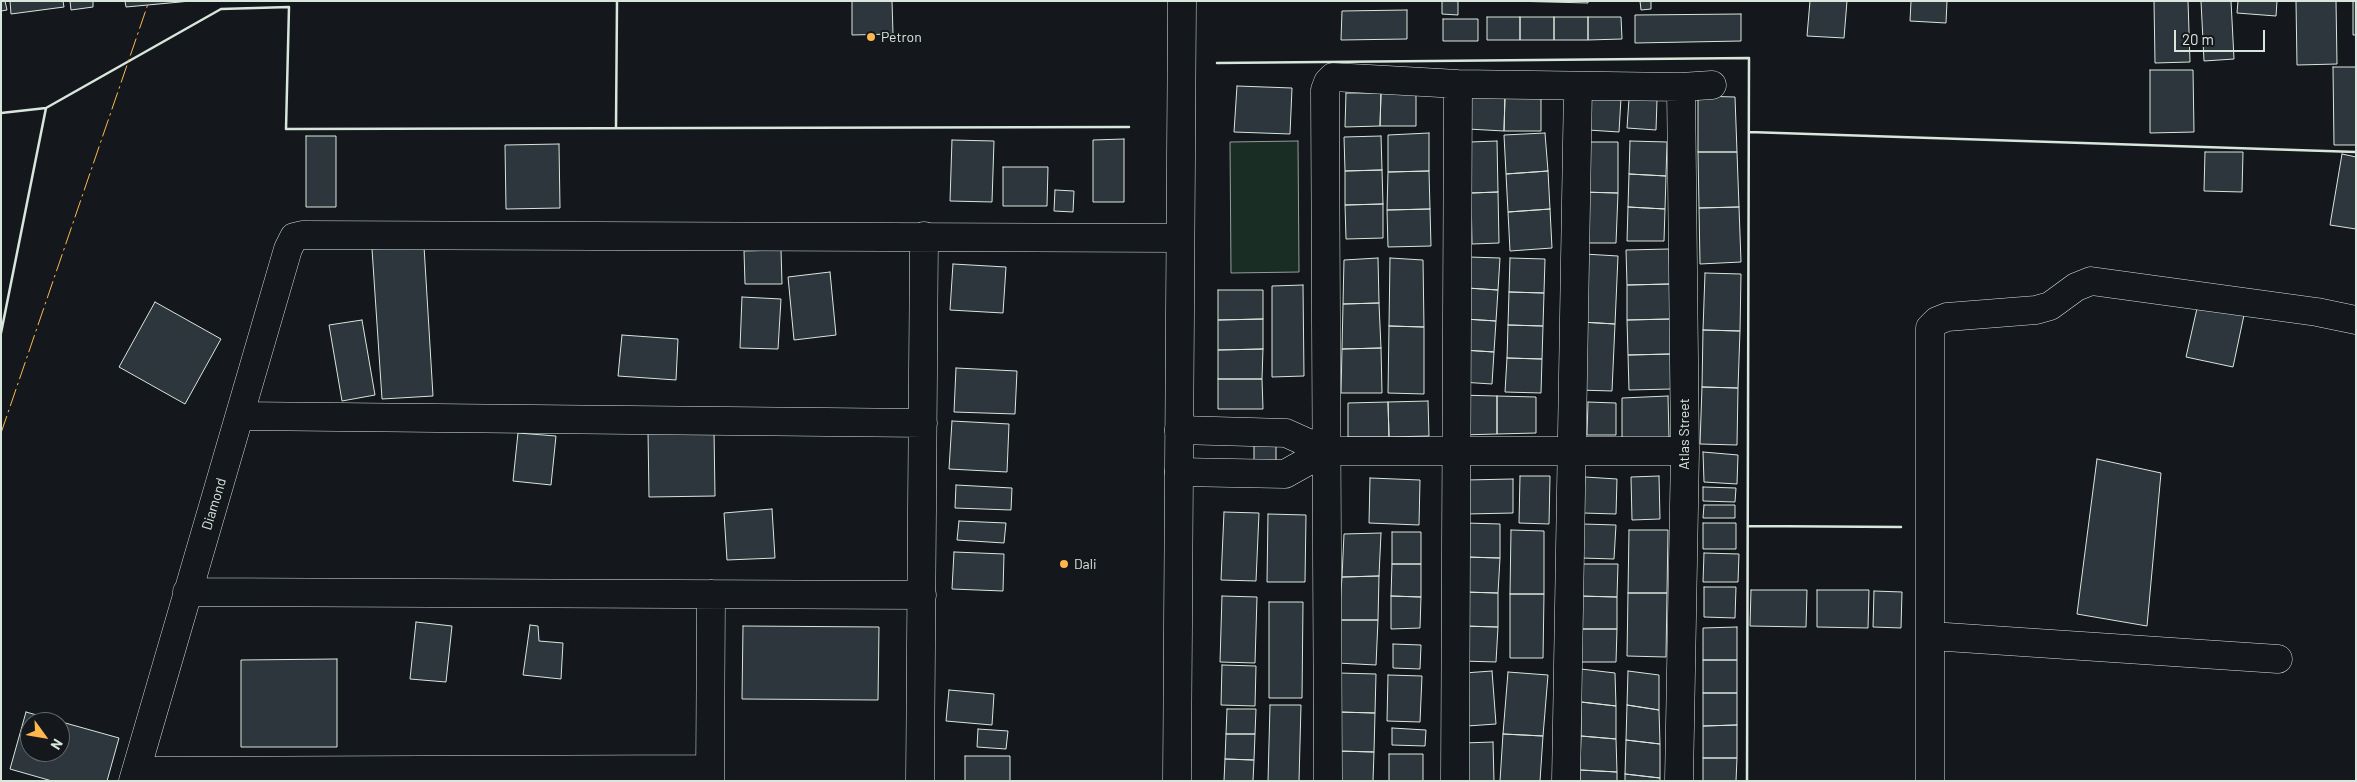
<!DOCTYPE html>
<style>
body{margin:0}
#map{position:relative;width:2357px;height:782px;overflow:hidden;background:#14181c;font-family:Barlow,sans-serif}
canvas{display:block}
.frame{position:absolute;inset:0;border:2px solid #d8e6dc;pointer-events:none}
.north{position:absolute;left:20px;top:712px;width:50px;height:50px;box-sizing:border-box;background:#14181c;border:1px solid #626a69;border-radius:50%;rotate:122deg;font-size:14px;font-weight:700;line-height:20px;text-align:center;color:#d8e6dc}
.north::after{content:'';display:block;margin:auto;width:18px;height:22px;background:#ffb74d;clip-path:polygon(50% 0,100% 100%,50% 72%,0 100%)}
.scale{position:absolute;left:2174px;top:30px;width:91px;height:22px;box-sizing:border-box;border:2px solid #d8e6dc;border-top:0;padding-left:6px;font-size:15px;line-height:18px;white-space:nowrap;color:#d8e6dc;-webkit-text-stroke:4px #14181c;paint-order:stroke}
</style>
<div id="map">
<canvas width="2357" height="782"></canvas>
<div class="frame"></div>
<div class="north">N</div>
<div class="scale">20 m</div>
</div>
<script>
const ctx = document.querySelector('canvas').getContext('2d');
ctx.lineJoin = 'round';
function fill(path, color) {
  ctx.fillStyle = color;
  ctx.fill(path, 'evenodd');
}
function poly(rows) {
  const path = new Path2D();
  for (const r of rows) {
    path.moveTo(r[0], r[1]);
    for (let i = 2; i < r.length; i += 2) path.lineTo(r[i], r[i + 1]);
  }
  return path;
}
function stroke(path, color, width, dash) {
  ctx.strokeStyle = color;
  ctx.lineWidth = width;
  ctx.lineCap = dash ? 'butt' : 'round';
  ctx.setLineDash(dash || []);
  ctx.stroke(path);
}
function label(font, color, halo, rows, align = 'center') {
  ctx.font = font + ' Barlow,sans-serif';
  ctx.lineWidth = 4;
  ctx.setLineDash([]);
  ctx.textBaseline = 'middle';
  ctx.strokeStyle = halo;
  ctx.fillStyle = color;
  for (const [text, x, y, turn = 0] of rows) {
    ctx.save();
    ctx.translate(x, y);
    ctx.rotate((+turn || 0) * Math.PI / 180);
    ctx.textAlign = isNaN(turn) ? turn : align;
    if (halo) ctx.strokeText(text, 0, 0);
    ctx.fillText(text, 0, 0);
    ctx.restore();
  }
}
const green = poly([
 [1298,141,1299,272,1231,273,1230,142,1298,141]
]);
const building = poly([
 [1,1,5,1,7,10,1,11,1,1],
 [10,1,63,1,64,7,11,14,10,1],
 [70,1,93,1,93,7,71,10,70,1],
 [125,1,191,1,126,7,125,1],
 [852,1,892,1,893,34,852,35,852,1],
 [1442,1,1458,1,1458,15,1442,14,1442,1],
 [1510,1,1588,1,1588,3,1510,1],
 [1640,1,1651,1,1651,9,1641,10,1640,1],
 [1810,1,1847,1,1844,38,1807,36,1810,1],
 [1911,1,1947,1,1946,23,1910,21,1911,1],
 [2154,1,2188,1,2190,62,2155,63,2154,1],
 [2201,1,2231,1,2234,59,2204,61,2201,1],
 [2238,1,2277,1,2276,16,2237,13,2238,1],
 [2296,1,2336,1,2337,64,2297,65,2296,1],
 [2353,1,2356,1,2356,35,2353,35,2353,1],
 [1407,10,1407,39,1341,40,1342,11,1407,10],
 [1741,14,1741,41,1635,43,1635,15,1741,14],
 [1487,17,1520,17,1520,40,1487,40,1487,17],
 [1520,17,1554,17,1554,40,1520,40,1520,17],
 [1554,17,1588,17,1588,40,1554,40,1554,17],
 [1588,17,1621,17,1622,39,1588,40,1588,17],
 [1443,19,1478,19,1478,41,1443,41,1443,19],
 [2333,67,2356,67,2356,145,2334,145,2333,67],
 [2150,70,2193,70,2194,132,2150,133,2150,70],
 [1237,86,1292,88,1290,134,1234,132,1237,86],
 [1346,93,1381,93,1380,126,1345,127,1346,93],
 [1381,93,1416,93,1416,126,1380,126,1381,93],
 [1469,96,1505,96,1504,131,1468,129,1469,96],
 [1505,96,1541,97,1541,131,1504,131,1505,96],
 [1698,96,1735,97,1737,152,1698,152,1698,96],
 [1590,97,1621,98,1619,132,1588,130,1590,97],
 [1629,99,1657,100,1656,130,1627,128,1629,99],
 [1429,133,1429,171,1388,172,1388,135,1429,133],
 [1545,133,1548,171,1506,174,1504,135,1545,133],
 [306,136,336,136,336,207,306,207,306,136],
 [1381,136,1382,170,1345,171,1344,137,1381,136],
 [1124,139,1124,202,1093,202,1093,140,1124,139],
 [952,140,994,141,992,202,950,201,952,140],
 [1497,141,1498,192,1471,193,1470,142,1497,141],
 [1630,141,1667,142,1666,176,1629,174,1630,141],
 [1581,142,1618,142,1618,193,1581,192,1581,142],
 [559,144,560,208,506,209,505,145,559,144],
 [1698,152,1737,152,1739,207,1699,208,1698,152],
 [2205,152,2243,152,2242,192,2204,191,2205,152],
 [2342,154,2356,157,2356,229,2330,225,2342,154],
 [1003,167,1048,167,1047,206,1003,206,1003,167],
 [1382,170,1383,204,1345,205,1345,171,1382,170],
 [1429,171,1430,209,1387,210,1388,172,1429,171],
 [1548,171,1550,209,1508,212,1506,174,1548,171],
 [1629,174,1666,176,1665,209,1628,207,1629,174],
 [1055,190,1074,191,1073,212,1054,211,1055,190],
 [1498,192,1499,243,1472,244,1471,193,1498,192],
 [1581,192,1618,193,1616,243,1580,243,1581,192],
 [1383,204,1383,238,1346,239,1345,205,1383,204],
 [1628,207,1665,209,1664,241,1627,241,1628,207],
 [1739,207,1741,262,1700,264,1699,208,1739,207],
 [1430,209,1431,246,1388,247,1387,210,1430,209],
 [1550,209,1552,248,1510,251,1508,212,1550,209],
 [424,246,433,396,382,399,372,249,424,246],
 [1669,249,1670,284,1627,285,1626,250,1669,249],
 [781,250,782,284,745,284,744,251,781,250],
 [1584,254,1618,256,1615,324,1581,322,1584,254],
 [1469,257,1500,258,1498,290,1467,288,1469,257],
 [1378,258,1379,303,1343,304,1344,260,1378,258],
 [1390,258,1423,260,1424,327,1389,326,1390,258],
 [1510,258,1545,259,1544,293,1509,292,1510,258],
 [953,264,1006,267,1003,313,950,310,953,264],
 [830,272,836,335,794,340,788,277,830,272],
 [1705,273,1741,274,1740,331,1703,330,1705,273],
 [1670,284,1671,319,1627,320,1627,285,1670,284],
 [1303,285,1304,376,1272,377,1272,286,1303,285],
 [1467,288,1498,290,1496,321,1465,319,1467,288],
 [1218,290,1263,290,1263,319,1218,320,1218,290],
 [1509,292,1544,293,1543,326,1508,325,1509,292],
 [742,297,781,299,778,349,740,348,742,297],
 [155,302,221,339,185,404,119,367,155,302],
 [1379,303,1381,348,1342,349,1343,304,1379,303],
 [2198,304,2244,315,2233,367,2186,357,2198,304],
 [1263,319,1263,349,1218,350,1218,320,1263,319],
 [1465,319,1496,321,1494,352,1463,350,1465,319],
 [1671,319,1671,354,1628,355,1627,320,1671,319],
 [362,320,375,395,342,401,329,325,362,320],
 [1581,322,1615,324,1612,391,1578,390,1581,322],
 [1508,325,1543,326,1542,359,1507,358,1508,325],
 [1389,326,1424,327,1424,394,1388,393,1389,326],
 [1703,330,1740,331,1738,388,1702,387,1703,330],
 [622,335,678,339,676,380,618,376,622,335],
 [1381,348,1382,393,1341,393,1342,349,1381,348],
 [1263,349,1262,379,1218,379,1218,350,1263,349],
 [1463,350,1494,352,1492,384,1461,382,1463,350],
 [1671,354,1672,389,1629,390,1628,355,1671,354],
 [1507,358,1542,359,1541,393,1505,392,1507,358],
 [956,368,1017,371,1015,414,954,412,956,368],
 [1218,379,1262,379,1263,409,1218,409,1218,379],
 [1702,387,1738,388,1737,445,1700,444,1702,387],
 [1458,395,1497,396,1497,434,1459,435,1458,395],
 [1497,396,1536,397,1536,433,1497,434,1497,396],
 [1668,396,1669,438,1622,439,1622,398,1668,396],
 [1428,401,1429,436,1389,437,1388,402,1428,401],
 [1388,402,1389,437,1348,437,1348,403,1388,402],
 [1588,402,1616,403,1616,435,1587,435,1588,402],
 [952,421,1009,424,1007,472,949,469,952,421],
 [648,431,714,431,715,496,649,497,648,431],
 [518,433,556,436,551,485,513,481,518,433],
 [1254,444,1276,444,1276,461,1254,462,1254,444],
 [1703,452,1738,455,1737,484,1704,482,1703,452],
 [2097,459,2161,473,2147,626,2077,614,2097,459],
 [1520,476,1550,476,1549,524,1519,523,1520,476],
 [1659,476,1660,519,1632,520,1631,477,1659,476],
 [1585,477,1617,479,1616,514,1583,513,1585,477],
 [1370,478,1420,480,1419,525,1369,523,1370,478],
 [1513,479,1513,513,1466,514,1466,480,1513,479],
 [956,485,1012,488,1011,510,955,508,956,485],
 [1703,487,1736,488,1735,502,1703,501,1703,487],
 [1704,505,1735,505,1735,518,1703,518,1704,505],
 [772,509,775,558,727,560,724,513,772,509],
 [1224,512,1259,513,1256,581,1221,580,1224,512],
 [1268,514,1306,515,1305,582,1267,582,1268,514],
 [959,521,1006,523,1004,543,957,540,959,521],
 [1466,523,1500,524,1500,558,1465,557,1466,523],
 [1703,523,1736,523,1736,549,1703,549,1703,523],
 [1583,524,1616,525,1614,559,1582,558,1583,524],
 [1511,530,1544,531,1544,594,1510,594,1511,530],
 [1629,530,1668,530,1667,593,1628,593,1629,530],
 [1392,532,1421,532,1421,564,1392,564,1392,532],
 [1381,533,1379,576,1342,577,1344,534,1381,533],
 [954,552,1004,554,1003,591,952,589,954,552],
 [1704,553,1739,554,1738,582,1703,582,1704,553],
 [1465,557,1500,558,1498,593,1464,592,1465,557],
 [1392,564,1421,564,1421,597,1391,596,1392,564],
 [1579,564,1618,564,1617,597,1578,596,1579,564],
 [1379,576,1378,620,1339,620,1342,577,1379,576],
 [1704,587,1736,587,1735,618,1704,617,1704,587],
 [1751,590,1807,590,1806,627,1750,626,1751,590],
 [1817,590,1869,590,1868,628,1817,627,1817,590],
 [1874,591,1902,592,1901,628,1873,627,1874,591],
 [1464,592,1498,593,1498,627,1463,626,1464,592],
 [1628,593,1667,593,1666,657,1627,656,1628,593],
 [1510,594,1544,594,1543,658,1510,658,1510,594],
 [1222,596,1257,597,1255,663,1220,662,1222,596],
 [1391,596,1421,597,1420,628,1391,629,1391,596],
 [1578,596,1617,597,1617,629,1578,629,1578,596],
 [1269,602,1303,602,1302,698,1269,698,1269,602],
 [1339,620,1378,620,1376,665,1337,663,1339,620],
 [416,622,452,626,446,682,410,679,416,622],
 [530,625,538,626,539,641,563,643,561,679,523,675,530,625],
 [743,626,879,627,878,700,742,699,743,626],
 [1463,626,1498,627,1496,662,1462,661,1463,626],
 [1737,627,1737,660,1703,660,1703,628,1737,627],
 [1578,629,1617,629,1616,662,1577,662,1578,629],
 [1393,644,1421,645,1420,669,1393,668,1393,644],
 [337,659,337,747,241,747,241,660,337,659],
 [1703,660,1737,660,1737,693,1703,693,1703,660],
 [1222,665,1256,666,1255,706,1221,705,1222,665],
 [1581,669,1615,673,1616,706,1581,702,1581,669],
 [1492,671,1496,724,1467,726,1464,673,1492,671],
 [1628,671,1659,675,1659,710,1627,705,1628,671],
 [1508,672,1548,675,1543,736,1503,734,1508,672],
 [1339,673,1376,674,1375,713,1338,712,1339,673],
 [1388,675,1422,676,1420,722,1387,721,1388,675],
 [949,690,994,694,992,725,946,721,949,690],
 [1703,693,1737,693,1737,725,1703,726,1703,693],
 [1581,702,1616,706,1616,739,1581,736,1581,702],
 [1270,705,1301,705,1299,781,1268,781,1270,705],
 [1627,705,1659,710,1660,744,1626,740,1627,705],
 [1227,709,1256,709,1255,734,1226,734,1227,709],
 [26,712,119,738,107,781,52,781,10,769,26,712],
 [30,722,60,722,60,752,30,752,30,722],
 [1338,712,1375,713,1374,752,1337,751,1338,712],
 [1737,725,1737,758,1703,758,1703,726,1737,725],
 [1392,728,1426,730,1425,746,1392,745,1392,728],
 [978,729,1008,731,1006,749,977,747,978,729],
 [1226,734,1255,734,1254,760,1225,759,1226,734],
 [1503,734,1543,736,1540,781,1500,781,1503,734],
 [1581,736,1616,739,1617,772,1580,770,1581,736],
 [1626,740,1660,744,1660,778,1625,774,1626,740],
 [1493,742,1494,781,1464,781,1463,743,1493,742],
 [1337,751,1374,752,1373,781,1336,781,1337,751],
 [1389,754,1423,754,1423,781,1389,781,1389,754],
 [965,756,1010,756,1010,781,965,781,965,756],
 [1703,758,1737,758,1736,781,1703,781,1703,758],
 [1225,759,1254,760,1253,781,1224,781,1225,759],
 [1580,770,1617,772,1617,781,1580,781,1580,770],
 [1625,774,1660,778,1660,781,1625,781,1625,774]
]);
const minor = poly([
 [241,416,923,423],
 [1179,430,1286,433,1326,451,1685,451],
 [1179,472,1285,474,1326,451],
 [187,592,922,595],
 [1931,636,2278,659],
 [136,771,710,769],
 [133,781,288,249,294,237,302,235,1180,238],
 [710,781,711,594],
 [920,781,924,236],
 [1328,781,1325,90,1328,82,1333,77,1458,84,1681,87,1712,85],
 [1455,781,1458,84],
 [1566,781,1578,86],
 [1679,781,1685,451,1681,87],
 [1930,781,1930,328,1937,321,1947,317,2036,310,2050,306,2076,287,2091,281,2317,312,2356,320]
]);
const tertiary = poly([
 [1177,781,1182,1]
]);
const wall = poly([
 [1217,63,1749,58,1747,781],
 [1,113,46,108,221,9,289,7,286,129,1129,127],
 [616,128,617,1],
 [1749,132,2356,152],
 [1,333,46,108],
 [1748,526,1901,527]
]);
const power = poly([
 [1,433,149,1]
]);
const markers = [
 [871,37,5,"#ffb74d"],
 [1064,564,5,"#ffb74d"]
];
const poiNames = [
 ["Petron",881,37],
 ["Dali",1074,564]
];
const streetNames = [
 ["Atlas Street",1684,434,-90],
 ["Diamond",214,504,-73]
];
fill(green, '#1a2d24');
stroke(green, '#939e99', 1);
fill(building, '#2c363c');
stroke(building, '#d8e6dc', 1);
stroke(minor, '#d8e6dc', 29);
stroke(tertiary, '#d8e6dc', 29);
stroke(minor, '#14181c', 28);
stroke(tertiary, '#14181c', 28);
stroke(wall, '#d8e6dc', 2.5);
stroke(power, '#ffb74d', 1, [18, 4, 2.5, 4]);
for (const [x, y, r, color] of markers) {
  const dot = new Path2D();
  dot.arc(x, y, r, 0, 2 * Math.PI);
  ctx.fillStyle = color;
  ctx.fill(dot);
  stroke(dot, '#14181c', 2);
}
label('14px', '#d8e6dc', '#14181c', poiNames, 'left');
label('14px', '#d8e6dc', '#14181c', streetNames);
</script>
